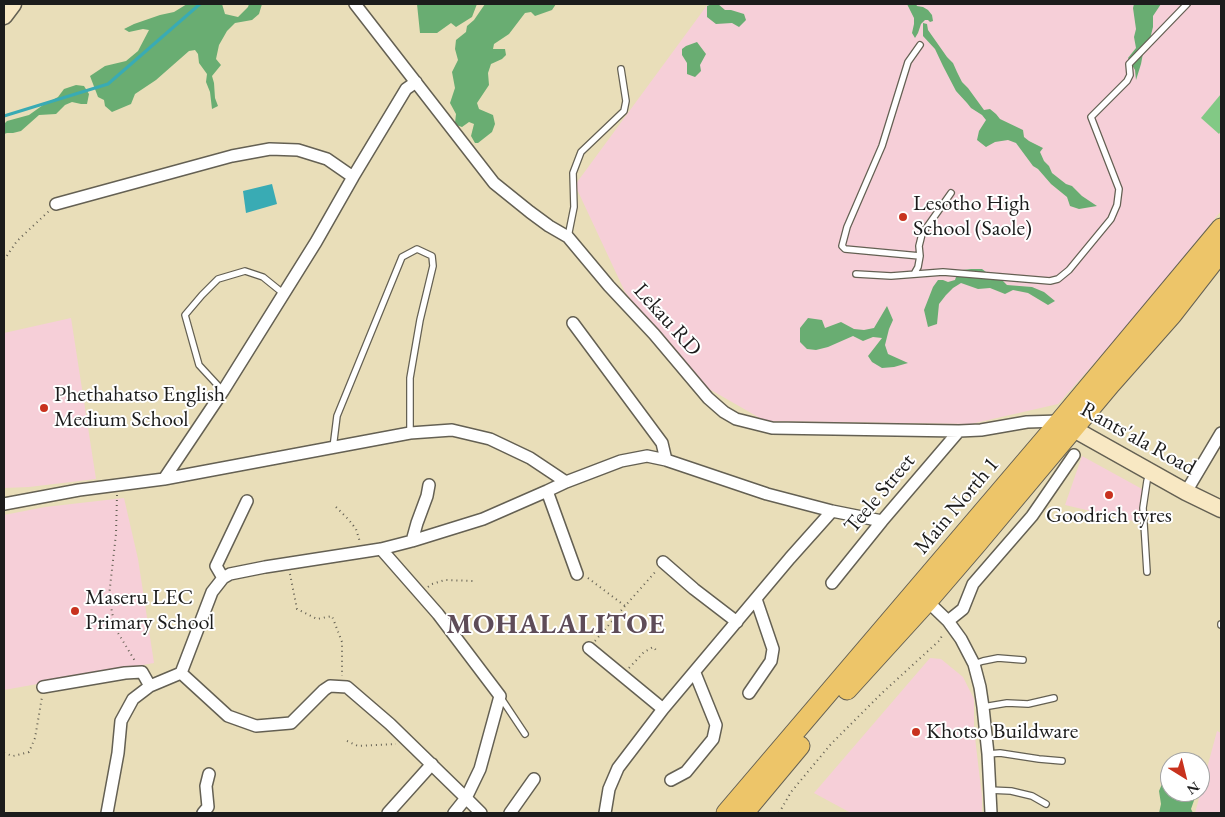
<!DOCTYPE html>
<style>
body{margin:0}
#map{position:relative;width:1225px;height:817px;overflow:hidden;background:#e9deb9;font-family:"EB Garamond",serif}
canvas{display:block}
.frame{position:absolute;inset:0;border:5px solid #1c1c1c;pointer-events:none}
.north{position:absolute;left:1160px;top:752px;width:50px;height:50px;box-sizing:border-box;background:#fff;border:1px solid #a4a4a4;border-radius:50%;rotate:144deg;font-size:14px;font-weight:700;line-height:20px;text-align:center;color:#1c1c1c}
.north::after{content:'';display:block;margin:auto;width:18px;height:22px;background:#c8321e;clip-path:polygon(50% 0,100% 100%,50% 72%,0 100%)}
</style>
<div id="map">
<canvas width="1225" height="817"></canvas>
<div class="frame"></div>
<div class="north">N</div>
</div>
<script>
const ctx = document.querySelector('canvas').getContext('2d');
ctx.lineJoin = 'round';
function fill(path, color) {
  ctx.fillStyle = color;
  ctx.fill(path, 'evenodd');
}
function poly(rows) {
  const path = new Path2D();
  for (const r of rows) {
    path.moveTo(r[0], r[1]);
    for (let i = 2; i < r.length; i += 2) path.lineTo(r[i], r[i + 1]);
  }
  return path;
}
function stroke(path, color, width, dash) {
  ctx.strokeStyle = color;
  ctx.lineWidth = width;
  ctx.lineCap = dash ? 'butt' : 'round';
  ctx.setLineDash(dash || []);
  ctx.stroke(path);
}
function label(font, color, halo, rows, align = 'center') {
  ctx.font = font + ' "EB Garamond",serif';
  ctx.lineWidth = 4;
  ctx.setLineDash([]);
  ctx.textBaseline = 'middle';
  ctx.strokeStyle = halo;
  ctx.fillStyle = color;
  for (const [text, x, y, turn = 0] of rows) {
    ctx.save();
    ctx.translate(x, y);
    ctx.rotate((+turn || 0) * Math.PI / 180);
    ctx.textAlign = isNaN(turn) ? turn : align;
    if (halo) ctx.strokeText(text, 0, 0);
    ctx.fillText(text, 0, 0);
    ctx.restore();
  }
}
const built = poly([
 [708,4,1221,4,1221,211,1159,287,1145,306,1058,404,971,424,765,421,697,382,625,292,575,185],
 [71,318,96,479,29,487,4,488,4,333],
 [1082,456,1142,489,1142,523,1065,505],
 [124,498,138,559,154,663,4,690,4,515,45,507],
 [930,658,941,659,963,677,974,699,974,729,982,797,982,813,851,813,814,793],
 [1217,731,1221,733,1221,813,1195,813]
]);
const green = poly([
 [1221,94,1221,131,1219,134,1201,118]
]);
const forest = poly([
 [187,4,222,4,225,14,238,17,248,7,249,4,262,4,259,14,252,20,235,23,227,31,219,45,216,59,221,65,212,76,214,83,215,98,218,106,212,109,210,92,206,82,207,74,199,63,198,54,195,50,189,51,156,80,135,94,131,104,112,112,105,106,104,100,98,97,90,76,105,66,126,61,138,51,149,30,143,29,129,32,124,29,134,24,160,15,174,12],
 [417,4,477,4,472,17,456,27,451,23,437,33,420,33],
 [485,4,556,4,552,10,535,16,531,12,525,13,509,34,494,44,493,49,505,49,506,55,502,59,491,64,488,73,489,85,477,103,479,109,493,115,495,124,492,132,478,143,475,143,471,136,474,124,469,122,462,127,456,125,455,123,456,114,450,103,455,88,452,72,458,60,455,49,456,40,466,32,467,26,474,20],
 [712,4,718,4,725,10,731,10,744,14,746,20,739,27,732,23,716,24,707,17,707,6],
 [907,4,916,4,917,6,923,7,928,10,932,15,933,21,930,22,928,20,925,20,921,24,918,33,915,38,912,33,914,24,914,18],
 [1134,4,1161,4,1153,16,1153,27,1150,39,1144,48,1141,64,1136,80,1135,70,1128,58,1136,48,1134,37,1136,29,1133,8],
 [923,23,927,24,928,30,947,57,953,63,957,72,962,82,968,88,984,110,990,109,996,114,1000,119,1023,130,1024,137,1029,141,1043,148,1040,152,1044,161,1049,166,1052,173,1066,184,1072,186,1082,196,1097,206,1079,209,1070,206,1067,197,1051,184,1038,169,1033,166,1016,143,1008,140,995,142,986,147,977,140,979,131,986,120,982,115,971,108,967,103,956,91,943,66,935,49,923,36],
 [697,42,706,54,700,65,701,71,695,77,687,74,687,63,682,55,682,49,686,46],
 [76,85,84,86,89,94,87,104,81,104,72,102,65,105,56,114,39,115,21,131,13,133,7,133,4,134,4,124,7,121,29,115,43,105,58,97,64,89],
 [971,269,982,269,990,275,1000,278,1007,285,1032,287,1044,292,1055,301,1048,305,1028,293,1013,290,1005,294,990,288,978,289,961,283,953,288,946,295,939,304,937,324,928,327,924,310,933,287,938,280,943,280,948,282,955,280,957,274,962,270],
 [887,306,893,320,889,329,885,345,888,354,908,363,894,367,882,368,872,362,868,356,882,338,873,337,863,341,853,336,828,347,816,350,807,349,800,342,800,328,808,318,822,320,825,328,841,322,854,329,864,330,874,328],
 [1163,775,1170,776,1170,792,1197,792,1191,809,1193,813,1159,813,1161,804,1159,791,1162,784]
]);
const water = poly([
 [272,184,277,204,246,213,243,191]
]);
const stream = poly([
 [4,116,108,84,200,4]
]);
const path = poly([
 [4,260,17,241,49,211],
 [117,495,116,534,109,596,115,628,135,661],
 [336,507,349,520,356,529,360,542],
 [290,574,297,609,317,619,332,616,342,642,342,676],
 [588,578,625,606,657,570],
 [428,587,432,584,445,580,473,581],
 [595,641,625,606],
 [629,668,644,652,653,647,658,652],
 [347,741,358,746,396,744],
 [4,753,13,756,29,752,35,738,42,697],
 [779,813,791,792,831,744,882,693,940,640,943,633]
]);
const lane = poly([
 [920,45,908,62,882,146,847,227,842,246,845,249,920,256],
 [568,237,574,207,573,173,581,152,624,111,626,101,621,69],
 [856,274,891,276,943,272,1050,281,1058,279,1069,270,1111,219,1117,205,1119,189,1091,117,1127,81,1130,75,1129,64,1187,4],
 [914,274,918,267,920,256,919,246,922,234,951,193],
 [223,391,199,365,185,315,202,295,218,279,245,271,263,277,284,294],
 [333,448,337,416,402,257,417,249,432,256,433,266,420,320,410,378,410,433],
 [1147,572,1143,508,1147,481,1149,474],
 [1221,625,1221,624],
 [974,664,983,661,998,658,1023,660],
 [501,698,525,734],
 [983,707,1007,703,1028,704,1054,698],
 [988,754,1000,753,1039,759,1062,761],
 [989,790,1011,791,1032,796,1046,804]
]);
const street = poly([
 [355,4,494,183,530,212,549,226,568,237,609,286,654,334,708,398,724,412,736,419,772,428,959,431,981,430,1027,422,1060,421],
 [56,204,232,156,270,149,298,150,327,159,353,177],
 [573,323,662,443,666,460],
 [164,479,223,391,316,242,353,177,406,89,416,82],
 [547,491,577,574],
 [1186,492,1221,433],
 [4,504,79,490,164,479,410,433,452,430,490,439,530,458,566,482],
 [412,541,417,523,427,496,429,485],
 [381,549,438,614,500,696,480,769,466,798,481,813],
 [663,562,694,589,737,622],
 [223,578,216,566,247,501],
 [832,583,882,521,959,431],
 [923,597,948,621,961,639,974,664,980,687,983,707,988,754,991,813],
 [948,621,963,609,973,584,1032,516,1074,455],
 [589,648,663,709],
 [43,687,125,673,142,672,150,686],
 [749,693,771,661,773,649,756,599],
 [671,780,686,772,713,739,716,725,695,673],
 [107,813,118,753,121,721,133,699,150,686,181,673],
 [203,813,208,807,206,786,209,774],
 [388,813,432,764],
 [454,813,466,798,390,724,347,687,330,686,324,690,291,723,256,726,228,716,181,673,212,592,223,578,230,574,265,567,381,549,412,541,483,519,547,491,566,482,621,461,647,456,666,460,767,494,832,511,882,521],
 [510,813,534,779],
 [605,813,609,789,618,768,663,709,790,558,832,511]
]);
const secondary = poly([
 [4,16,13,4],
 [1063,423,1186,492,1221,509]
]);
const primary = poly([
 [847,690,928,601,977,544,1111,384,1172,315,1221,252],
 [726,813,1060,421,1221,228],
 [744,813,800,746]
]);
const markers = [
 [903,217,5,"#c8321e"],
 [44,408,5,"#c8321e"],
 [1109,495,5,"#c8321e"],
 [75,611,5,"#c8321e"],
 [916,732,5,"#c8321e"]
];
const poiNames = [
 ["Lesotho High",913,204],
 ["School (Saole)",913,229],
 ["Phethahatso English",54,395],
 ["Medium School",54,420],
 ["Goodrich tyres",1109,516,"center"],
 ["Maseru LEC",85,598],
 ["Primary School",85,623],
 ["Khotso Buildware",926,732]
];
const streetNames = [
 ["Lekau RD",667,320,48],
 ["Rants'ala Road",1138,439,29],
 ["Teele Street",880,494,-50],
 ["Main North 1",957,506,-50]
];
const districtNames = [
 ["MOHALALITOE",556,625]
];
fill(built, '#f6cfd8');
fill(green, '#82c985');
fill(forest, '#69ad72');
fill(water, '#39abb4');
stroke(stream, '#39abb4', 3);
stroke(lane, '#646053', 8);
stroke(street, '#646053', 14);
stroke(secondary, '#646053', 19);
stroke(primary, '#646053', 21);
stroke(path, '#646053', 2, [1, 4]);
stroke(lane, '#fff', 5.5);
stroke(street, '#fff', 11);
stroke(secondary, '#f8e8c3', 16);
stroke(primary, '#edc569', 19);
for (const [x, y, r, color] of markers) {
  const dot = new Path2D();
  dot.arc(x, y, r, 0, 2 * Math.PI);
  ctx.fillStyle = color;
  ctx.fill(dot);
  stroke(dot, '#fff', 2);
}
label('22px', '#1c1c1c', '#fff', poiNames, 'left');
label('22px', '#1c1c1c', '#fff', streetNames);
ctx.letterSpacing = '1px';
label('bold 28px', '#5e4c58', '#fff', districtNames);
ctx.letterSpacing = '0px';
</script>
